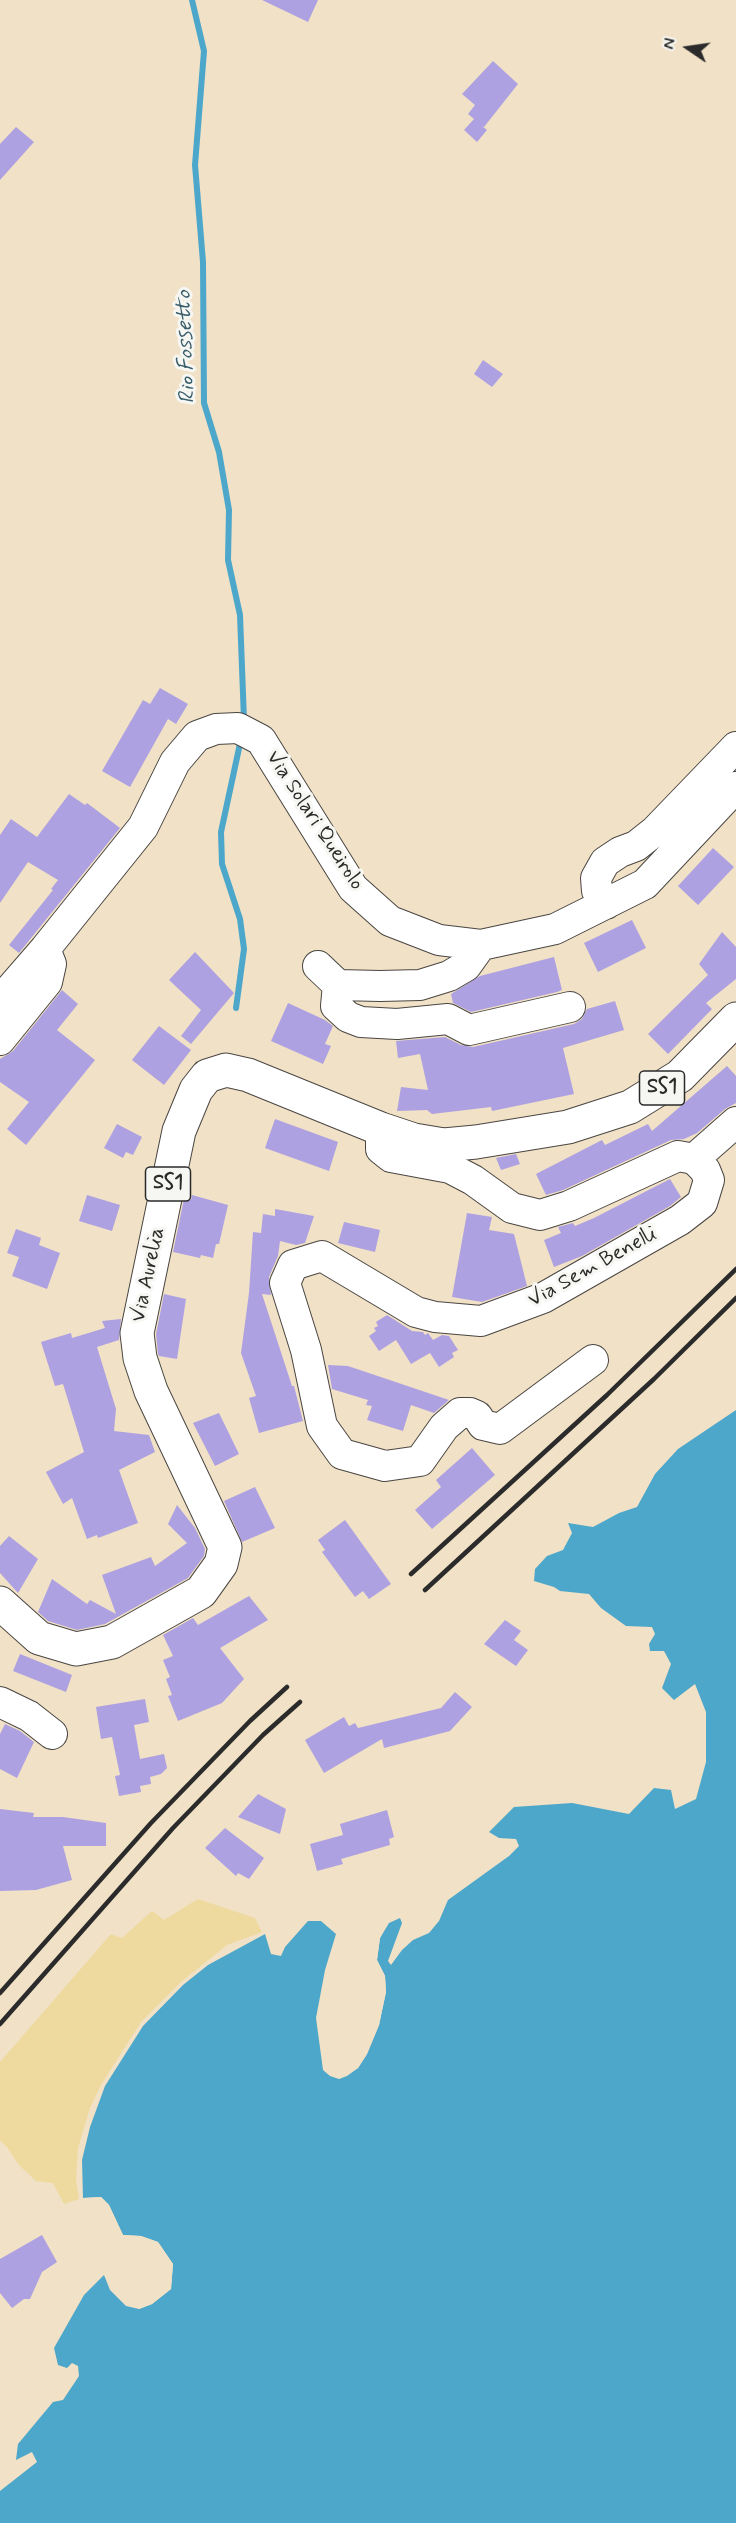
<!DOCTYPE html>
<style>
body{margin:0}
#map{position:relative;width:736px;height:2523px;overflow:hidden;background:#f1e1c6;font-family:Mynerve,sans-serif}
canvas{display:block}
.north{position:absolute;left:658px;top:18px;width:60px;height:60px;-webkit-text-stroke:4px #f6f6f2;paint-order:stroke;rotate:283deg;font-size:16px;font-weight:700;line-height:24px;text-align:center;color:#2b2b2b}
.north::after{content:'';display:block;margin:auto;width:21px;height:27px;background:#2b2b2b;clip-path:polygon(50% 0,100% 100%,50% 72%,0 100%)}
</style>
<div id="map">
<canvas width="736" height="2523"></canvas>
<div class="north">N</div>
</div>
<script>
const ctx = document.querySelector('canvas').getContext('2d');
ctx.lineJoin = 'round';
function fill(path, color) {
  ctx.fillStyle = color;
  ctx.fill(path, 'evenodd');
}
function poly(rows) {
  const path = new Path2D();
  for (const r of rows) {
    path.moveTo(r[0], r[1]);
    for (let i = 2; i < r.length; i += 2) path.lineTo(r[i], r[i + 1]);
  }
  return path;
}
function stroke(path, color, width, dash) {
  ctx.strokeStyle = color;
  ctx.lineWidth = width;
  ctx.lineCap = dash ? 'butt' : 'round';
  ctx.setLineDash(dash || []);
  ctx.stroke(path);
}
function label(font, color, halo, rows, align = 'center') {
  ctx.font = font + ' Mynerve,sans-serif';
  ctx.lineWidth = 6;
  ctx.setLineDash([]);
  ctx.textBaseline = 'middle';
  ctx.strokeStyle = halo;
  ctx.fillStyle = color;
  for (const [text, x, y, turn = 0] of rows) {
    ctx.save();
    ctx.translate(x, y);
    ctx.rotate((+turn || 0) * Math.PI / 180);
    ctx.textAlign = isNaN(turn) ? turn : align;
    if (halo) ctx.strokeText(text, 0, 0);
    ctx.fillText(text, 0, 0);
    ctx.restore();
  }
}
const sand = poly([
 [198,1899,255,1918,262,1932,227,1945,181,1982,141,2022,101,2085,90,2108,78,2148,76,2180,79,2199,64,2204,53,2183,36,2181,19,2165,7,2147,0,2141,0,2062,111,1934,122,1938,152,1911,164,1920]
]);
const water = poly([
 [736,1410,736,2523,0,2523,0,2491,37,2462,32,2452,16,2460,18,2444,53,2402,63,2400,79,2376,78,2366,72,2363,67,2368,58,2365,54,2348,84,2295,104,2275,110,2290,126,2306,139,2309,152,2304,171,2289,173,2264,158,2242,141,2236,123,2235,109,2205,101,2197,83,2198,82,2160,90,2127,105,2086,143,2026,183,1985,208,1965,265,1934,271,1954,281,1956,285,1947,308,1921,321,1921,336,1934,325,1970,316,2018,323,2070,330,2076,339,2079,347,2076,358,2068,367,2054,379,2025,386,1992,385,1976,377,1960,380,1938,389,1923,400,1918,402,1923,388,1961,391,1965,402,1950,413,1940,429,1933,439,1921,448,1900,509,1856,519,1846,516,1839,499,1838,489,1832,514,1807,572,1803,629,1814,654,1788,671,1790,675,1809,696,1799,706,1762,706,1712,695,1684,674,1700,662,1688,671,1664,664,1651,650,1651,649,1644,655,1634,652,1627,626,1626,601,1608,589,1594,560,1591,554,1587,534,1581,535,1569,547,1556,563,1550,572,1533,568,1523,593,1527,619,1513,637,1507,655,1474,678,1449]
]);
const pier = poly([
 [389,1920,380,1938,377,1960,385,1976,386,1992,379,2025,367,2054,358,2068,339,2079,337,2075,345,2074,356,2066,365,2053,376,2024,383,1992,382,1977,374,1960,377,1937],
 [101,2197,109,2205,123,2235,141,2236,158,2242,173,2264,171,2289,152,2304,139,2309,136,2305,150,2302,168,2288,170,2265,156,2244,140,2239,121,2237,106,2206,100,2200,81,2200,83,2198]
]);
const stream = poly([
 [192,0,204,51,195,165,203,262,204,403,219,452,229,510,228,560,240,615,244,720],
 [236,1008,244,949,240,919,222,864,221,832,241,739]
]);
const building = poly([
 [262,0,318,0,308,22],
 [493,61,518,84,484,127,482,126,487,130,477,142,464,130,474,119,468,114,475,105,462,94],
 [16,127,34,142,0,180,0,144],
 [483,360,503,374,492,387,474,374],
 [160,688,188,704,176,724,168,719,130,787,102,771,143,700,150,704],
 [69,794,85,805,87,803,120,828,19,953,9,945,53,890,51,889,58,880,28,862,0,903,0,835,11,819,37,837],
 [713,848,734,867,698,905,678,886],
 [632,920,646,948,598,972,584,943],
 [722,932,736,947,736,979,706,1003,712,1009,668,1054,648,1034,708,975,699,964],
 [195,952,234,993,191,1044,181,1036,201,1010,169,980],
 [554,957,562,990,557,992,471,1012,453,1003,451,994,480,976],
 [62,990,78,1004,57,1030,95,1060,26,1145,7,1129,29,1102,0,1082,0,1059,13,1051],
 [615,1001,624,1030,563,1048,574,1094,492,1111,491,1107,432,1114,427,1110,397,1111,401,1087,428,1090,420,1054,398,1058,396,1041,445,1037,461,1045,473,1047,574,1024,582,1019,587,1009],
 [288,1003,325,1020,333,1026,325,1044,331,1046,323,1064,271,1041],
 [159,1026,191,1050,164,1085,132,1060],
 [727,1066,736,1076,736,1103,725,1109,697,1133,684,1139,671,1140,563,1190,546,1195,536,1174,602,1140,605,1145,648,1124,652,1131],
 [275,1119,338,1142,329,1171,265,1148],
 [117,1124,142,1137,133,1155,126,1152,123,1158,104,1148],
 [516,1154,520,1164,501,1170,496,1158],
 [670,1179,681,1197,670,1206,582,1256,554,1267,544,1240,561,1233,558,1227,573,1223,575,1226,594,1218],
 [87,1195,120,1205,112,1231,79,1221],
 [192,1195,228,1205,219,1244,216,1244,213,1258,201,1255,200,1258,173,1252,184,1199,191,1200],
 [275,1209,314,1216,305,1243,296,1245,280,1241,278,1256,269,1277,271,1295,262,1294,292,1386,294,1386,303,1421,259,1433,249,1398,256,1396,241,1353,249,1293,253,1232,261,1233,263,1214,275,1216],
 [467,1213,492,1217,489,1230,514,1234,527,1286,482,1302,452,1297],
 [344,1222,380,1230,375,1252,338,1243],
 [16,1229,41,1238,39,1245,60,1253,47,1289,12,1276,19,1257,7,1253],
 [164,1294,186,1299,177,1359,159,1356,158,1354,156,1334],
 [387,1315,412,1331,423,1332,425,1335,428,1333,433,1340,442,1335,449,1336,458,1350,452,1353,454,1357,439,1367,430,1353,411,1364,396,1340,379,1351,369,1336,376,1331,374,1328,378,1326,376,1322],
 [121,1319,119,1340,97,1347,116,1409,114,1431,149,1435,155,1452,119,1470,138,1523,98,1538,97,1535,87,1539,72,1498,63,1504,46,1472,84,1452,63,1384,55,1386,41,1342,71,1333,72,1338,105,1328,102,1321],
 [328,1365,348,1366,449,1400,434,1413,411,1405,403,1431,367,1420,372,1406,366,1405,368,1400,332,1389],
 [219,1413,239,1454,215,1466,193,1423],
 [472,1448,495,1475,432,1529,415,1510,441,1487,436,1480],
 [255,1487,275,1528,242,1542,224,1501],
 [177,1505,195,1528,205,1549,204,1556,188,1578,105,1624,77,1630,48,1621,38,1612,52,1579,87,1604,90,1600,116,1614,102,1575,151,1557,155,1566,187,1543,168,1524],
 [345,1520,391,1584,369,1599,363,1591,355,1597,322,1552,325,1550,318,1540],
 [9,1536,38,1559,18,1593,0,1573,0,1546],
 [249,1596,268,1620,220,1648,244,1679,222,1703,178,1721,168,1696,172,1695,166,1679,170,1677,163,1660,173,1656,163,1635,193,1618,198,1625],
 [505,1620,521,1631,514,1640,528,1650,516,1666,484,1644],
 [20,1654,72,1675,66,1692,13,1671],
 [455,1692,472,1707,450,1731,384,1748,382,1739,324,1773,305,1740,344,1717,349,1726,355,1723,358,1728,441,1708],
 [145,1699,149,1722,134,1725,140,1759,164,1754,167,1768,161,1774,150,1777,151,1784,140,1786,141,1792,119,1796,115,1776,120,1775,112,1737,101,1739,96,1707],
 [5,1724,20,1731,34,1742,17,1778,0,1769,0,1734],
 [258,1794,286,1809,280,1834,238,1817],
 [0,1809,34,1813,33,1817,63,1817,106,1823,106,1846,63,1846,72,1880,36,1890,0,1891],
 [387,1810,394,1837,389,1839,390,1845,341,1859,343,1864,317,1871,310,1844,343,1835,340,1824],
 [225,1828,264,1858,249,1879,238,1873,236,1876,205,1848],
 [42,2235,57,2262,42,2272,30,2299,24,2299,12,2308,0,2293,0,2259]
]);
const minor = poly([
 [606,904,597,891,596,878,605,862,620,852,636,846,655,831,736,747],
 [481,945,466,966,449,976,420,985,380,986,338,985,336,1006,348,1017,361,1022,397,1024,448,1019,469,1030,570,1007],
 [318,966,338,985],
 [0,1001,45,949,143,827,175,762,197,736,216,729,238,728,261,740,353,888,390,921,439,940,481,945,555,929,645,884,736,787],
 [0,1040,47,982,51,964,45,949],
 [381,1129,381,1149,391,1157,450,1168,473,1180,512,1208,540,1215,569,1206,678,1156,694,1159,705,1170,709,1180,702,1203,680,1220,543,1298,481,1321,435,1317,416,1312,322,1256,293,1265,285,1283,306,1350,322,1426,342,1454,385,1466,420,1461,444,1427,460,1413,470,1413,477,1416,483,1425,500,1429,593,1360],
 [694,1159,736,1122],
 [0,1702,29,1716,52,1734]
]);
const major = poly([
 [0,1603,39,1638,76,1649,112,1642,201,1592,221,1564,225,1547,151,1391,140,1358,137,1333,179,1131,196,1090,207,1076,226,1070,248,1075,381,1129,414,1140,444,1145,476,1142,568,1127,630,1107,680,1076,736,1019]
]);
const rail = poly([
 [411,1574,607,1395,736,1269],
 [425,1590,654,1379,736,1298],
 [0,1993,151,1823,250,1721,287,1687],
 [0,2024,173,1828,263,1735,300,1702]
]);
const shields = [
 [662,1088,45],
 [168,1184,45]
];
const shieldNames = [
 ["SS1",662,1088],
 ["SS1",168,1184]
];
const streetNames = [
 ["Via Solari Queirolo",314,821,57],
 ["Via Sem Benelli",593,1268,-29],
 ["Via Aurelia",149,1275,-78]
];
const waterNames = [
 ["Rio Fossetto",187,347,-92]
];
fill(sand, '#eeda9e');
fill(water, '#4ca7ca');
fill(pier, '#f1e1c6');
stroke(stream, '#4ca7ca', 6);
fill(building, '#aea1e1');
stroke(minor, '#494642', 32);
stroke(major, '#494642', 35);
stroke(minor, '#fff', 30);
stroke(major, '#fff', 33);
stroke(rail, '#2b2b2b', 4.5);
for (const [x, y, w] of shields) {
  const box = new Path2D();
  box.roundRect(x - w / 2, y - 17, w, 34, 4.5);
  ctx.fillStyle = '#f6f6f2';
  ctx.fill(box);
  stroke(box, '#2b2b2b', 1.5);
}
label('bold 20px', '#2b2b2b', null, shieldNames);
label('21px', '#2b2b2b', '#f6f6f2', streetNames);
label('italic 22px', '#385d6b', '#f6f6f2', waterNames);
</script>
